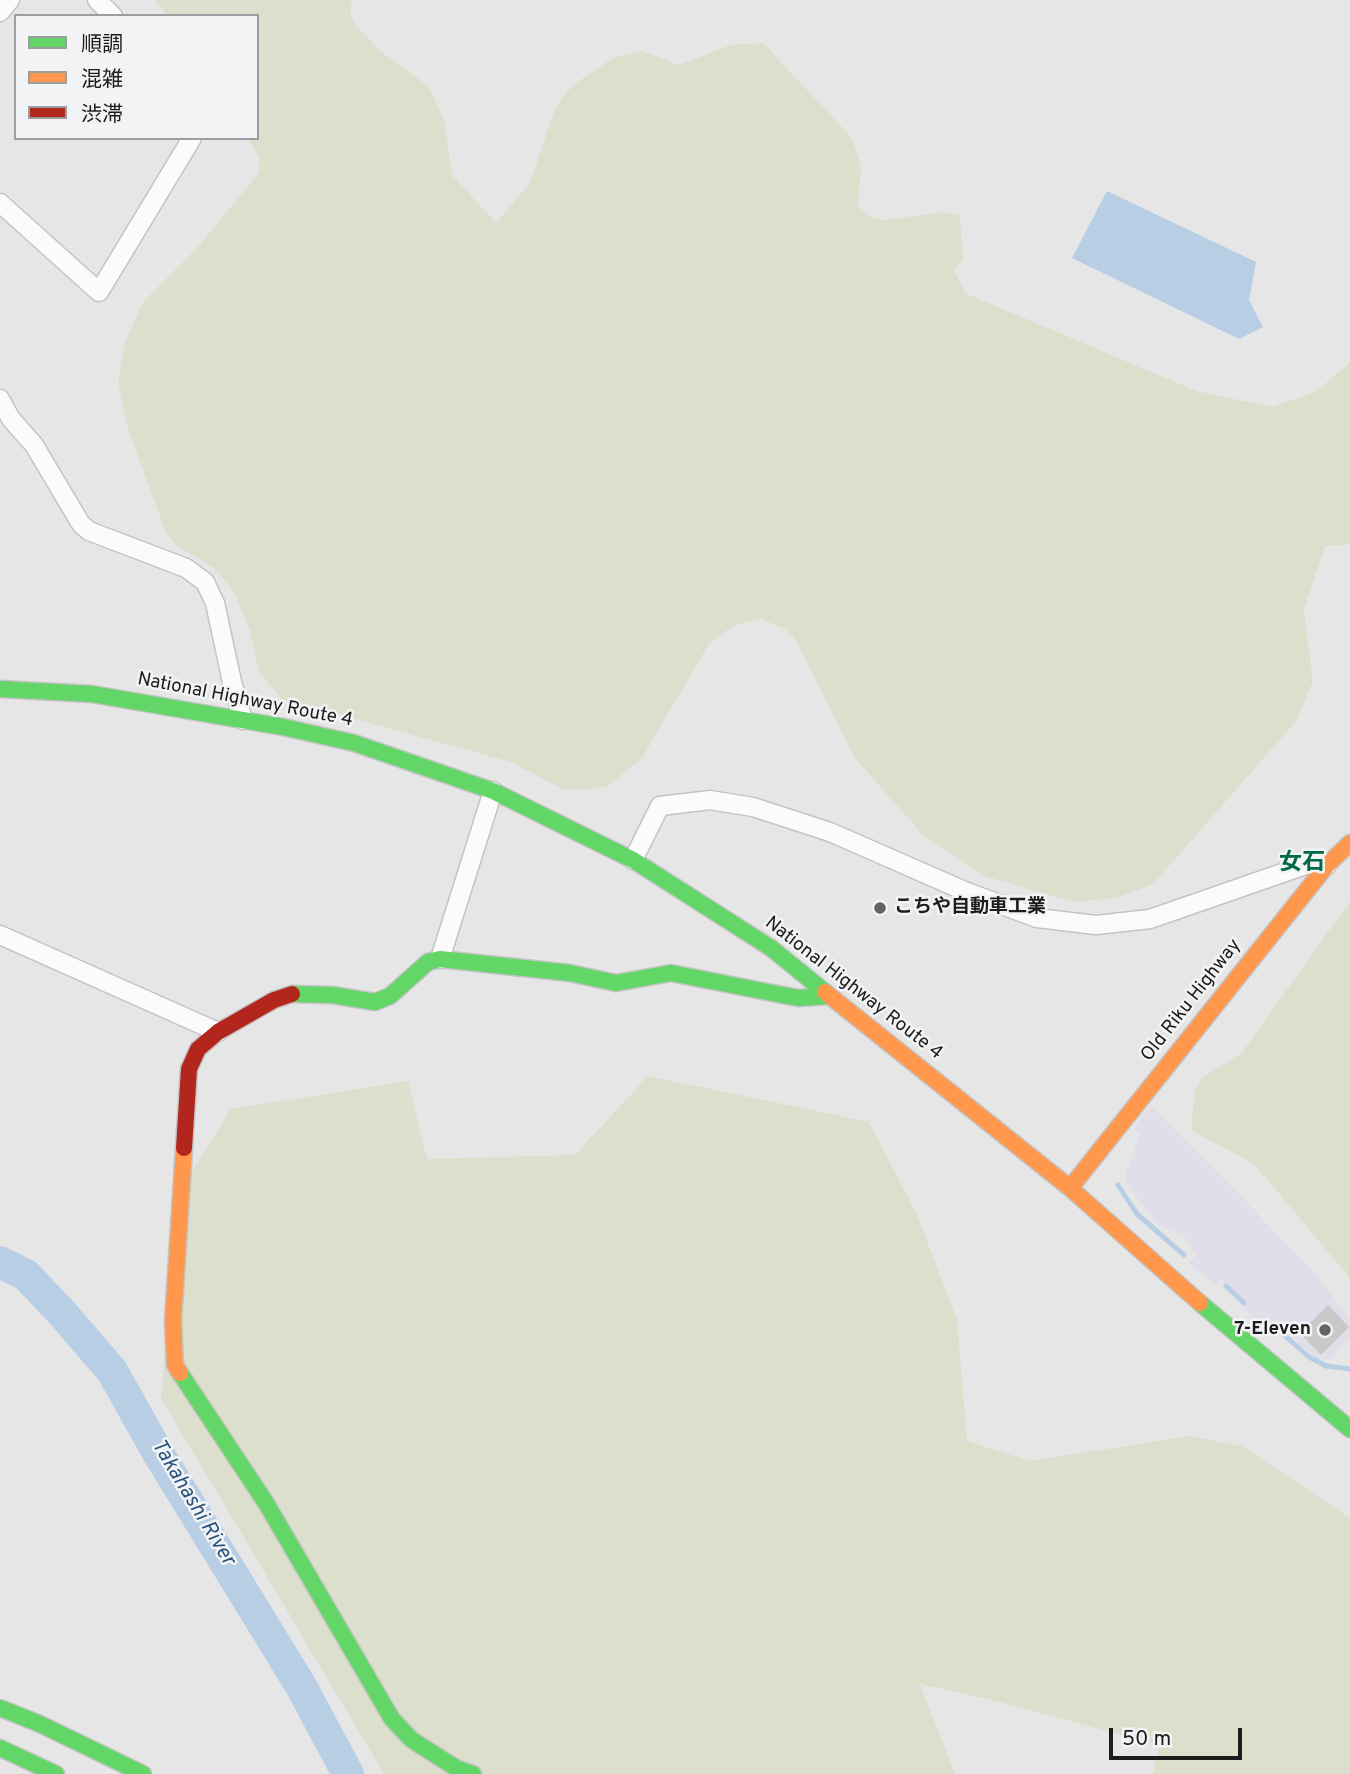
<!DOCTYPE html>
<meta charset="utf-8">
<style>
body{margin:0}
#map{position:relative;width:1350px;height:1774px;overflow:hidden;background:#e6e6e6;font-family:Overpass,"Noto Sans JP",sans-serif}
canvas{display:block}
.legend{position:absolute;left:14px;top:14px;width:245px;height:126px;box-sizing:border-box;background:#f2f3f4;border:2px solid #9c9d9e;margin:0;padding:9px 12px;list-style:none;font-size:21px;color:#1c1c1c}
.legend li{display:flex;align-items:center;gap:14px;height:35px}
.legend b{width:35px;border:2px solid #9c9d9e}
.scale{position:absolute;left:1109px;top:1728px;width:133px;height:32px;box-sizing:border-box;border:4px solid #1c1c1c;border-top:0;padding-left:9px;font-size:21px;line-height:24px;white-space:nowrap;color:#1c1c1c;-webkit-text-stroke:5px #f2f3f4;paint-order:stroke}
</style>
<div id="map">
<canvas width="1350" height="1774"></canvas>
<ul class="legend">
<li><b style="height:9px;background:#63d668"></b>順調</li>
<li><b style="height:9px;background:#ff974d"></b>混雑</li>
<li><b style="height:9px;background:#b3261e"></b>渋滞</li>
</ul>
<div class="scale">50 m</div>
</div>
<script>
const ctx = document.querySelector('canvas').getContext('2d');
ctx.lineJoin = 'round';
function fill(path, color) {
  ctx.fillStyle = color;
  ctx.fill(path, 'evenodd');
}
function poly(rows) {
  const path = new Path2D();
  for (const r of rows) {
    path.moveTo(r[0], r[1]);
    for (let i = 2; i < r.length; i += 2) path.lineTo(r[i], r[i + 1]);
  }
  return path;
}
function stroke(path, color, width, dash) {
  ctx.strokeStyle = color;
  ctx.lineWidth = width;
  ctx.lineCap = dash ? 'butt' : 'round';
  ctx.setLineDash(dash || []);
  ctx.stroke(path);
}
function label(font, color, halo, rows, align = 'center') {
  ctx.font = font + ' Overpass,"Noto Sans JP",sans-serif';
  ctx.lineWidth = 5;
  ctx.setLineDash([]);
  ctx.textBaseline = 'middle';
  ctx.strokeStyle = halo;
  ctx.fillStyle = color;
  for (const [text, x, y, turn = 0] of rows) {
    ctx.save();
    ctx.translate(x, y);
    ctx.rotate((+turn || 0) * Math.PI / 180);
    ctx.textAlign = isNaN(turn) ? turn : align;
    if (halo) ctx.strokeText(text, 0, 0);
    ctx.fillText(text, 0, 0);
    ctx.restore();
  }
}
const commercial = poly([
 [1151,1105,1314,1271,1350,1320,1350,1338,1329,1360,1315,1358,1283,1329,1272,1334,1243,1308,1247,1302,1221,1279,1215,1285,1189,1263,1196,1256,1184,1235,1160,1226,1135,1196,1125,1177,1140,1133,1134,1128]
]);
const green = poly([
 [154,0,352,0,350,12,355,25,379,50,429,87,444,120,452,175,496,223,530,183,556,106,573,85,613,58,642,51,679,65,731,45,763,43,852,138,861,166,858,207,869,216,884,220,944,212,960,216,963,260,954,270,965,293,1196,391,1272,407,1316,392,1350,362,1350,544,1325,546,1304,609,1313,681,1297,720,1153,884,1116,898,1073,902,985,876,924,836,854,757,795,639,786,629,760,619,733,626,710,642,642,758,608,786,593,789,564,790,511,762,282,699,259,672,250,631,233,590,214,568,177,546,167,535,128,429,118,381,126,340,143,302,197,248,260,172,259,158,248,138,257,138,257,16,168,16],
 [1350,901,1350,1278,1254,1164,1191,1130,1195,1089,1203,1077,1241,1054],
 [648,1076,869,1122,918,1217,957,1320,967,1441,1030,1461,1190,1436,1242,1446,1350,1518,1350,1774,1153,1774,1159,1745,996,1701,920,1684,955,1774,384,1774,161,1398,176,1197,231,1109,408,1081,427,1159,575,1155]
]);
const water = poly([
 [1107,191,1256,262,1249,300,1263,327,1239,339,1072,258]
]);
const stream = poly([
 [1118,1185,1137,1214,1184,1255],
 [1226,1286,1244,1303],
 [1283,1334,1309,1357,1326,1366,1350,1369]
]);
const river = poly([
 [0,1262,26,1275,63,1314,112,1371,158,1453,301,1686,348,1774]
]);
const building = poly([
 [1328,1305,1349,1327,1321,1355,1300,1333]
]);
const street = poly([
 [97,0,113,16],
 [0,12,10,0],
 [0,203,99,292,192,138],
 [0,399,11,419,34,445,81,524,89,531,186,568,205,582,215,603,232,682,243,720],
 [633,860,660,806,710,800,753,807,830,832,967,892,1037,918,1096,925,1150,919,1314,862,1327,865],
 [0,935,218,1032],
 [440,959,493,791]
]);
const fast = poly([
 [0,689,92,694,283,727,354,743,493,791,633,860,771,948,825,992],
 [292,994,332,995,375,1002,390,996,428,962,440,959,570,973,616,983,671,973,798,998,828,996],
 [1200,1303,1350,1429],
 [180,1373,266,1503,392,1719,412,1740,456,1768,473,1774],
 [0,1708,40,1724,143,1774],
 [0,1748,56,1774]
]);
const slow = poly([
 [825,992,1070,1188,1200,1303],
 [1070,1188,1327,865,1350,843],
 [180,1373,175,1365,173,1321,184,1148]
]);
const jam = poly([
 [184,1148,189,1069,198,1049,218,1032,274,1000,292,994]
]);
const markers = [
 [880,908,7,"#636363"],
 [1325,1330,7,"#636363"]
];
const streetNames = [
 ["National Highway Route 4",245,701,11],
 ["National Highway Route 4",853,989,38],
 ["Old Riku Highway",1192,1001,-52]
];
const poiNames = [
 ["こちや自動車工業",894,908],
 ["7-Eleven",1311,1330,"right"]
];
const waterNames = [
 ["Takahashi River",192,1503,59]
];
const quarterNames = [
 ["女石",1302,864]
];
fill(commercial, '#e1deea');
fill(green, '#dcdfcb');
fill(water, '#b8cee5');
stroke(stream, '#b8cee5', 5);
stroke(river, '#b8cee5', 32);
fill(building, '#c9c9c9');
stroke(street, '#c4c4c4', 21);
stroke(fast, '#c4c4c4', 19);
stroke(slow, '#c4c4c4', 19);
stroke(jam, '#c4c4c4', 19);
stroke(street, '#fbfbfb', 18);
stroke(fast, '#63d668', 16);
stroke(slow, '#ff974d', 16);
stroke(jam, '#b3261e', 16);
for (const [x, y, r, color] of markers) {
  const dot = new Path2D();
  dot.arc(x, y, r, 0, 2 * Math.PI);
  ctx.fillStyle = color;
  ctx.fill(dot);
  stroke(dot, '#f2f3f4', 2.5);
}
label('19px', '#1c1c1c', '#f2f3f4', streetNames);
label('bold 19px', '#1c1c1c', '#f2f3f4', poiNames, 'left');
label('italic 21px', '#28537f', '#f2f3f4', waterNames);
label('bold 23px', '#036845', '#f2f3f4', quarterNames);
</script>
